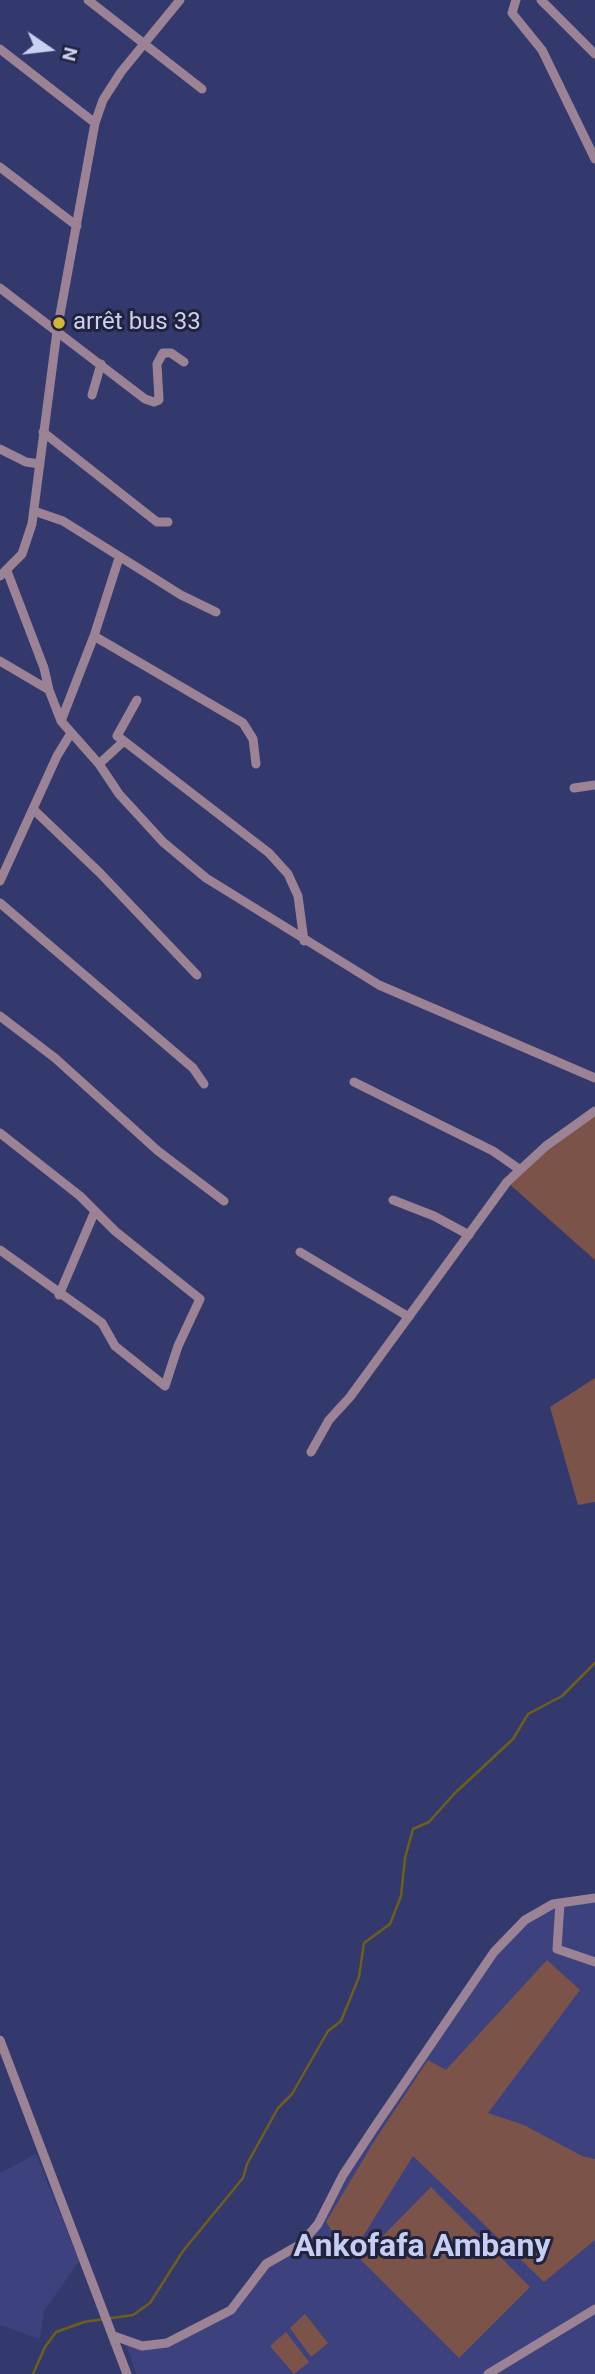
<!DOCTYPE html>
<meta charset="utf-8">
<style>
body{margin:0}
#map{position:relative;width:595px;height:2374px;overflow:hidden;background:#34396d;font-family:Roboto,sans-serif}
canvas{display:block}
.north{position:absolute;left:14px;top:14px;width:70px;height:70px;-webkit-text-stroke:5px #20233b;paint-order:stroke;rotate:104deg;font-size:19px;font-weight:700;line-height:28px;text-align:center;color:#cad0ef}
.north::after{content:'';display:block;margin:auto;width:24px;height:32px;background:#cad0ef;clip-path:polygon(50% 0,100% 100%,50% 72%,0 100%)}
</style>
<div id="map">
<canvas width="595" height="2374"></canvas>
<div class="north">N</div>
</div>
<script>
const ctx = document.querySelector('canvas').getContext('2d');
ctx.lineJoin = 'round';
function fill(path, color) {
  ctx.fillStyle = color;
  ctx.fill(path, 'evenodd');
}
function poly(rows) {
  const path = new Path2D();
  for (const r of rows) {
    path.moveTo(r[0], r[1]);
    for (let i = 2; i < r.length; i += 2) path.lineTo(r[i], r[i + 1]);
  }
  return path;
}
function stroke(path, color, width, dash) {
  ctx.strokeStyle = color;
  ctx.lineWidth = width;
  ctx.lineCap = dash ? 'butt' : 'round';
  ctx.setLineDash(dash || []);
  ctx.stroke(path);
}
function label(font, color, halo, rows, align = 'center') {
  ctx.font = font + ' Roboto,sans-serif';
  ctx.lineWidth = 6;
  ctx.setLineDash([]);
  ctx.textBaseline = 'middle';
  ctx.strokeStyle = halo;
  ctx.fillStyle = color;
  for (const [text, x, y, turn = 0] of rows) {
    ctx.save();
    ctx.translate(x, y);
    ctx.rotate((+turn || 0) * Math.PI / 180);
    ctx.textAlign = isNaN(turn) ? turn : align;
    if (halo) ctx.strokeText(text, 0, 0);
    ctx.fillText(text, 0, 0);
    ctx.restore();
  }
}
const built = poly([
 [595,1901,595,2374,136,2374,126,2343,167,2343,231,2310,266,2264,301,2244,343,2175,494,1952,525,1920,553,1904],
 [36,2154,79,2261,44,2311,40,2339,0,2325,0,2173]
]);
const green = poly([
 [595,1113,595,1260,507,1182],
 [595,1378,595,1502,578,1505,550,1407],
 [547,1960,580,1990,488,2113,524,2125,582,2156,595,2159,595,2240,544,2282,413,2156,357,2246,336,2237,326,2222,373,2143,428,2060,446,2070],
 [431,2187,530,2287,459,2358,360,2259],
 [305,2314,328,2343,311,2357,290,2328],
 [286,2332,309,2362,294,2374,270,2346]
]);
const stream = poly([
 [33,2374,45,2347,56,2332,84,2322,133,2315,150,2303,183,2251,243,2178,247,2164,278,2108,292,2094,328,2031,341,2021,359,1977,364,1943,390,1924,401,1896,405,1858,413,1829,429,1822,454,1794,513,1739,528,1714,562,1696,595,1663]
]);
const minor = poly([
 [88,0,202,89],
 [516,0,512,13,542,50,595,159],
 [541,0,595,54],
 [0,49,95,123],
 [0,167,77,226],
 [0,288,145,399,154,402,159,400,157,364,163,353,171,353,184,362],
 [92,395,101,364],
 [43,432,157,522,168,522],
 [0,449,26,462,40,464],
 [34,511,63,521,181,595,216,612],
 [7,571,44,668,49,690],
 [0,576,22,554,32,524,57,331,95,123,103,100,121,72,180,0],
 [94,636,243,723,253,739,256,764],
 [0,661,49,690,61,721,99,764,119,794,163,842,206,878,379,985,595,1078],
 [61,721,94,636,119,558],
 [124,741,269,853,288,874,298,896,304,941],
 [99,764,124,741,117,736,137,700],
 [574,788,595,785],
 [34,810,100,873,197,975],
 [0,881,57,756,71,733],
 [0,903,193,1068,204,1084],
 [0,1016,55,1058,158,1151,224,1201],
 [354,1082,493,1151,519,1169],
 [0,1133,80,1196,115,1231,200,1299,178,1346,165,1386,115,1346,102,1323,0,1250],
 [393,1200,434,1216,469,1235],
 [300,1252,409,1317],
 [59,1295,95,1211],
 [311,1452,329,1420,350,1397,507,1182,546,1146,595,1111],
 [560,1903,557,1949,595,1962],
 [0,2040,127,2374],
 [114,2336,142,2346,167,2343,231,2310,266,2264,301,2244,318,2224,343,2175,376,2125,494,1952,525,1920,553,1904,595,1898],
 [488,2374,595,2309]
]);
const markers = [
 [59,323,7,"#d2b736"]
];
const poiNames = [
 ["arrêt bus 33",73,323]
];
const districtNames = [
 ["Ankofafa Ambany",422,2248]
];
fill(built, '#3d427e');
fill(green, '#7b5348');
stroke(stream, '#6e5f18', 2.5);
stroke(minor, '#9b8294', 9);
for (const [x, y, r, color] of markers) {
  const dot = new Path2D();
  dot.arc(x, y, r, 0, 2 * Math.PI);
  ctx.fillStyle = color;
  ctx.fill(dot);
  stroke(dot, '#20233b', 2.5);
}
label('24px', '#cad0ef', '#20233b', poiNames, 'left');
label('bold 32px', '#c7cef4', '#20233b', districtNames);
</script>
